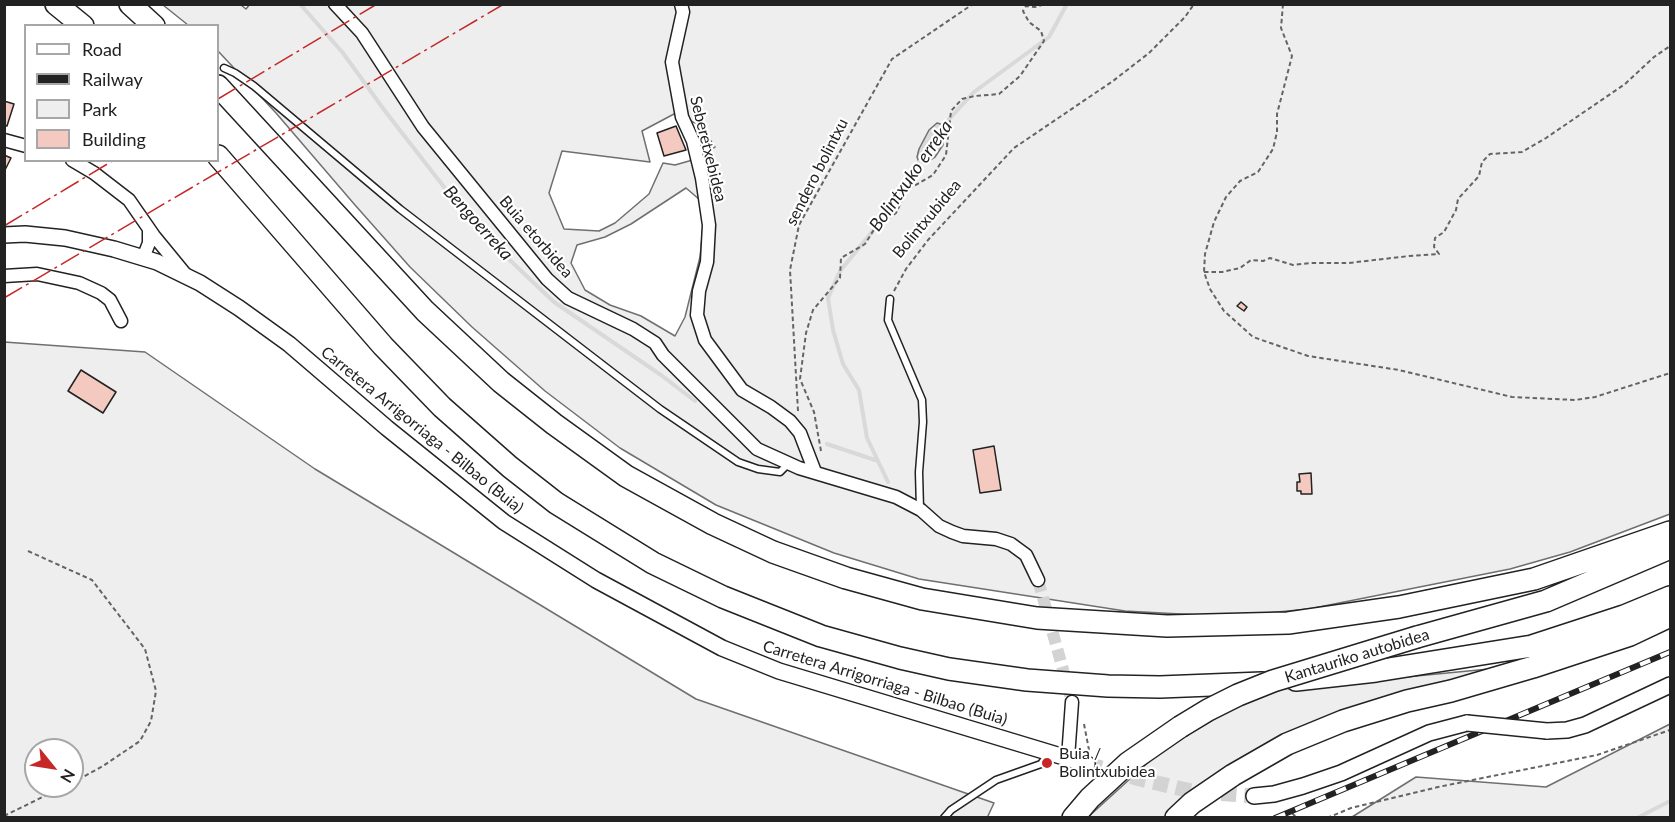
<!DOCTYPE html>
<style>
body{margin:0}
#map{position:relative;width:1675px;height:822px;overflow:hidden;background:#fff;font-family:Lato,sans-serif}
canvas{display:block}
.frame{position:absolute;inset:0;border:6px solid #222;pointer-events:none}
.legend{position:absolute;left:24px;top:24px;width:195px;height:138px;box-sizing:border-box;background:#fff;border:2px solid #a7a7a7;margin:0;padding:8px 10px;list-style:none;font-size:18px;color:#222}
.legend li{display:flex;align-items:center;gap:12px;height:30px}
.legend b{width:30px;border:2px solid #a7a7a7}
.north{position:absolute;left:24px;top:738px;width:60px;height:60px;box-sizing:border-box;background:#fff;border:2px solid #a7a7a7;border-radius:50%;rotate:120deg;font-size:16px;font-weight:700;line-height:24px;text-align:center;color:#222}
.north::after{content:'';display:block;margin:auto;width:21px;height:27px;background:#c62828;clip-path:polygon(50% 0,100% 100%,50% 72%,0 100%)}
</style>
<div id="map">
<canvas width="1675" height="822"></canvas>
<div class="frame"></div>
<ul class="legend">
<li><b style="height:8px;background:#fff"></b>Road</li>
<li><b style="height:8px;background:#222"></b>Railway</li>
<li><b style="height:16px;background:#eee"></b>Park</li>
<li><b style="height:16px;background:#f3c9c0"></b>Building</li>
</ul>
<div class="north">N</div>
</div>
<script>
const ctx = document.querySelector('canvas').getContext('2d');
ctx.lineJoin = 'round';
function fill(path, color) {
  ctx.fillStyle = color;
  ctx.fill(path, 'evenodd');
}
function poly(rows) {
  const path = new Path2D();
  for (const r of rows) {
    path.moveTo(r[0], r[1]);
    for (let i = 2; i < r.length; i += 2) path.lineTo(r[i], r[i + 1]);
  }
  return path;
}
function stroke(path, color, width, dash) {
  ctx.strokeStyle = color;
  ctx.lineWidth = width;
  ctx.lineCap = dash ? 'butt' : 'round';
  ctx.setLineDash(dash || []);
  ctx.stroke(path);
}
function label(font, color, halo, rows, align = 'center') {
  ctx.font = font + ' Lato,sans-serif';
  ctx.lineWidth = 4.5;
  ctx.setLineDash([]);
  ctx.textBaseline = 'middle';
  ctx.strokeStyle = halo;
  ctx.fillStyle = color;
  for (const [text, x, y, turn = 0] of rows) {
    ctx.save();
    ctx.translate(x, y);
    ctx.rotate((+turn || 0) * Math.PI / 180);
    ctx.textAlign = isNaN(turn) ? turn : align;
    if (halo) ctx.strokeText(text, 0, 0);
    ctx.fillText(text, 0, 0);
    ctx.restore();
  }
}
const green = poly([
 [250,4,1670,5,1670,514,1570,552,1510,569,1309,609,1256,614,1199,615,1125,611,919,579,834,553,716,505,620,448,545,391,472,327,410,267,355,205,276,113,218,51,218,26,188,25,163,5,241,5,246,9,250,4],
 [674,114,700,125,715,147,689,161,675,165,663,163,649,194,615,223,599,231,564,229,549,193,562,151,650,162,642,131,674,114],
 [686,188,700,200,703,227,700,257,685,317,675,336,641,316,610,305,585,290,571,263,577,245,605,237,631,224,686,188],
 [4,342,145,352,315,469,696,699,994,803,987,818,5,817,4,342],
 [36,750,72,750,72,786,36,786,36,750],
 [1499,668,1316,722,1169,817,1087,818,1153,758,1187,735,1230,710,1282,689,1499,668],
 [1670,724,1670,817,1352,817,1416,777,1546,787,1670,724]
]);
const water = poly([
 [937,123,944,125,943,145,935,157,925,163,919,162,917,157,919,149,929,130,937,123]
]);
const stream = poly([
 [300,4,343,53,385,111,458,205,496,247,554,302,661,375,695,401],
 [941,128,974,92,1049,37,1067,4],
 [827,444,878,461],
 [888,482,867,438,859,390,843,364,833,330,828,298,840,271,890,210,899,190,921,160],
 [1637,818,1670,801]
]);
const building = poly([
 [4,101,14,104,7,126,4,125,4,101],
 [676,126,686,150,664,156,657,133,676,126],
 [4,155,11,158,4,172,4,155],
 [1241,302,1247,307,1244,311,1237,306,1241,302],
 [81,370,116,392,103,413,68,391,81,370],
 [994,446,1001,490,980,493,973,450,994,446],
 [1311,473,1312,494,1301,494,1301,491,1297,491,1297,482,1300,482,1299,474,1311,473]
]);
const minorTunnel = poly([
 [1038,580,1072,702]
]);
const tertiaryTunnel = poly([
 [1087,764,1140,779,1191,791,1254,796]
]);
const path = poly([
 [1283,4,1281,28,1292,56,1277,114,1277,132,1273,149,1258,172,1240,181,1226,197,1214,222,1205,254,1204,272,1210,289,1224,311,1253,337,1308,356,1399,370,1512,397,1575,400,1595,397,1670,373],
 [1204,272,1222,272,1240,268,1251,260,1263,261,1270,258,1293,265,1311,263,1349,263,1409,256,1439,254,1434,247,1435,238,1444,232,1456,210,1458,199,1479,176,1482,162,1490,154,1522,152,1546,138,1625,84,1654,57,1670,46],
 [894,291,906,269,928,240,1014,148,1113,81,1149,53,1185,17,1194,4],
 [798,411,790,270,799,225,892,59,973,4],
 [821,451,814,412,800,379,806,333,813,310,840,278,841,258,865,244,875,228,896,213,907,190,933,175,946,155,951,111,962,99,975,96,999,94,1020,76,1044,41,1041,31,1029,22,1023,11,1026,6,1035,7,1045,4],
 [28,551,92,580,145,649,156,691,151,721,140,741,103,766,72,783],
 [1084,724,1089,750],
 [1292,813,1297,818],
 [4,816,65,786],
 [1327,818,1351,808,1438,787,1597,755,1670,730]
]);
const service = poly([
 [224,68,235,73,254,86,400,209,660,409,738,462,758,469,780,472,788,464],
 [890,299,888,320,922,400,923,422,919,472,920,509],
 [944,818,951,810,996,780,1041,764,1049,753]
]);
const minor = poly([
 [335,4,362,33,423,127,547,279,568,298,633,329,655,343,663,355,757,449,799,468,896,497,921,510,939,526,952,532,963,536,996,539,1011,544,1026,555,1038,580],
 [681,4,683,12,672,62,682,117,693,141,702,178,709,225,707,262,699,291,697,315,705,340,742,390,771,407,790,421,800,433,815,472],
 [4,140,26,146],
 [72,160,94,173,129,200,154,236,186,275],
 [143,258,149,243,149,230],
 [4,276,37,274,79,283,101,293,110,300,121,321],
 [1068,758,1072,702]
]);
const tertiary = poly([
 [4,235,25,234,65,238,114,249,157,262,200,283,239,308,289,344,387,428,504,522,596,580,722,648,779,671,1087,764],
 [1547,731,1567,730,1585,725,1670,685],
 [1254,796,1274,794,1303,786,1341,773,1429,733,1467,723]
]);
const motorway = poly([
 [56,4,83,26],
 [130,4,154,26],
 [218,86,425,311,501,382,554,424,626,476,713,524,773,552,846,578,922,599,1037,618,1167,626,1288,623,1399,607,1534,579,1670,532],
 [218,156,383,346,442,407,510,467,556,503,653,563,723,597,821,636,900,658,949,669,1027,680,1108,686,1160,687,1262,683],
 [1417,637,1546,601,1670,548],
 [1296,680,1376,671,1532,646,1624,616,1670,597],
 [1073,818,1090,798,1128,763,1180,727],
 [1176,818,1192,803,1233,775,1287,744,1343,721,1407,701,1451,691,1533,667,1630,635,1670,616]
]);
const rail = poly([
 [1275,818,1670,652]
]);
const tertiaryBridge = poly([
 [1467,723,1547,731]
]);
const motorwayBridge = poly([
 [1180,727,1208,710,1238,695,1273,681,1417,637]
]);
const power = poly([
 [218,99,377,4],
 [4,226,114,160],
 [4,298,504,4]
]);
const markers = [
 [1047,763,6,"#c62828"]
];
const streetNames = [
 ["Seberetxebidea",708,149,76],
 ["sendero bolintxu",817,172,-63],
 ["Bolintxubidea",927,219,-50],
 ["Buia etorbidea",536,237,49],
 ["Carretera Arrigorriaga - Bilbao (Buia)",422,430,39],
 ["Kantauriko autobidea",1357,656,-17],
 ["Carretera Arrigorriaga - Bilbao (Buia)",885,683,17]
];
const poiNames = [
 ["Buia /",1059,754],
 ["Bolintxubidea",1059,772]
];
const waterNames = [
 ["Bolintxuko erreka",911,176,-55],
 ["Bengoerreka",478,223,48]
];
fill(green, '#eee');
stroke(green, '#6f6f6f', 1.5);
fill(water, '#d9d9d9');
stroke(water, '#6f6f6f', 1.5);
stroke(stream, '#d9d9d9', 4);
fill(building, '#f3c9c0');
stroke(building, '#222', 1.5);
stroke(minorTunnel, '#d3d3d3', 12, [12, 6]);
stroke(tertiaryTunnel, '#d3d3d3', 15, [15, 8]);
stroke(service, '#222', 9);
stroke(minor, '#222', 15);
stroke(tertiary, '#222', 18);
stroke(motorway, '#222', 24);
stroke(path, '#646464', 2, [4.5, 3]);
stroke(service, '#fff', 6);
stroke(minor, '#fff', 12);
stroke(tertiary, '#fff', 15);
stroke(motorway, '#fff', 21);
stroke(rail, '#222', 6);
stroke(rail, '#fff', 4, [11]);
stroke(tertiaryBridge, '#222', 18, []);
stroke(motorwayBridge, '#222', 24, []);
stroke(tertiaryBridge, '#fff', 15);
stroke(motorwayBridge, '#fff', 21);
stroke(power, '#c62828', 1.5, [21, 4.5, 3, 4.5]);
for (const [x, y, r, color] of markers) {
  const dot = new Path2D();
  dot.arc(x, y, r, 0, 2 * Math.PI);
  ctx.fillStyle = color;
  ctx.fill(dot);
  stroke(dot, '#fff', 2);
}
label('16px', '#222', '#fff', streetNames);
label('16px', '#222', '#fff', poiNames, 'left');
label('italic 18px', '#222', '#fff', waterNames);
</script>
